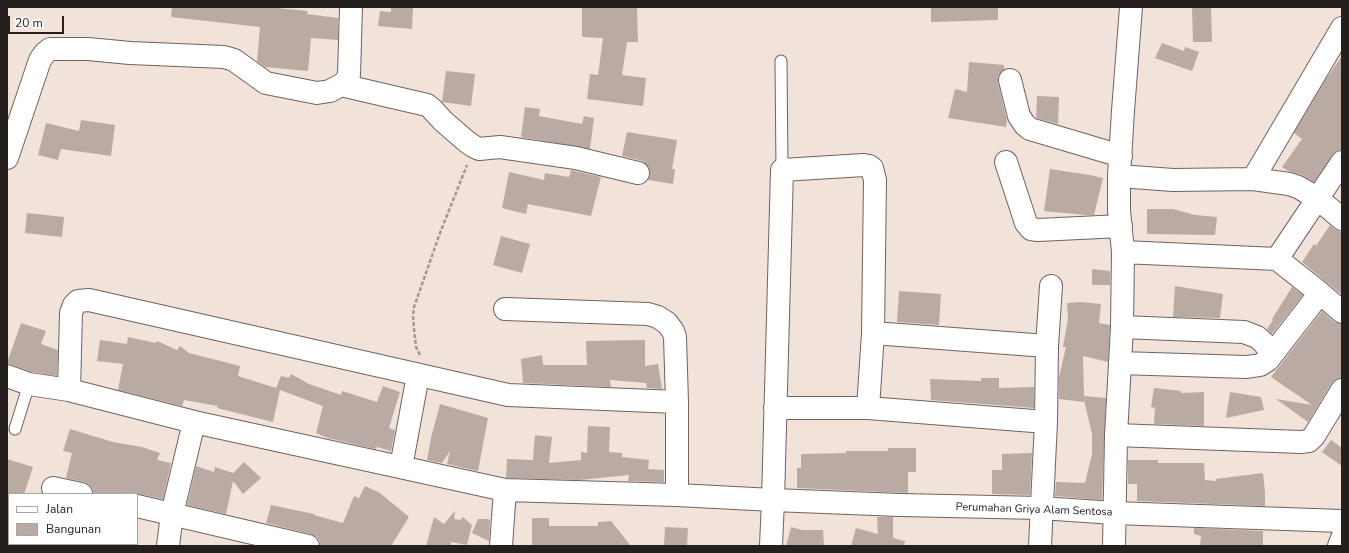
<!DOCTYPE html>
<style>
body{margin:0}
#map{position:relative;width:1349px;height:553px;overflow:hidden;background:#f1e2da;font-family:"Nunito Sans",sans-serif}
canvas{display:block}
.frame{position:absolute;inset:0;border:8px solid #25201d;pointer-events:none}
.legend{position:absolute;left:8px;top:493px;width:130px;height:52px;box-sizing:border-box;background:#fff;border:1px solid #a8a6a5;margin:0;padding:5px 7px;list-style:none;font-size:12px;color:#25201d}
.legend li{display:flex;align-items:center;gap:8px;height:20px}
.legend b{width:20px;border:1px solid #a8a6a5}
.scale{position:absolute;left:8px;top:16px;width:56px;height:18px;box-sizing:border-box;border:2px solid #25201d;border-top:0;padding-left:5px;font-size:12px;line-height:14px;white-space:nowrap;color:#25201d;-webkit-text-stroke:3px #fff;paint-order:stroke}
</style>
<div id="map">
<canvas width="1349" height="553"></canvas>
<div class="frame"></div>
<ul class="legend">
<li><b style="height:5px;background:#fff"></b>Jalan</li>
<li><b style="height:11px;background:#b9aba3"></b>Bangunan</li>
</ul>
<div class="scale">20 m</div>
</div>
<script>
const ctx = document.querySelector('canvas').getContext('2d');
ctx.lineJoin = 'round';
function fill(path, color) {
  ctx.fillStyle = color;
  ctx.fill(path, 'evenodd');
}
function poly(rows) {
  const path = new Path2D();
  for (const r of rows) {
    path.moveTo(r[0], r[1]);
    for (let i = 2; i < r.length; i += 2) path.lineTo(r[i], r[i + 1]);
  }
  return path;
}
function stroke(path, color, width, dash) {
  ctx.strokeStyle = color;
  ctx.lineWidth = width;
  ctx.lineCap = dash ? 'butt' : 'round';
  ctx.setLineDash(dash || []);
  ctx.stroke(path);
}
function label(font, color, halo, rows, align = 'center') {
  ctx.font = font + ' "Nunito Sans",sans-serif';
  ctx.lineWidth = 3.5;
  ctx.setLineDash([]);
  ctx.textBaseline = 'middle';
  ctx.strokeStyle = halo;
  ctx.fillStyle = color;
  for (const [text, x, y, turn = 0] of rows) {
    ctx.save();
    ctx.translate(x, y);
    ctx.rotate((+turn || 0) * Math.PI / 180);
    ctx.textAlign = isNaN(turn) ? turn : align;
    if (halo) ctx.strokeText(text, 0, 0);
    ctx.fillText(text, 0, 0);
    ctx.restore();
  }
}
const building = poly([
 [172,7,266,7,308,11,307,14,338,18,338,40,311,38,308,71,265,67,257,61,260,27,171,17],
 [391,7,413,7,412,29,378,26,380,11,391,12],
 [582,7,637,7,638,42,627,42,622,75,646,78,643,106,587,99,590,74,598,75,603,38,582,37],
 [931,7,998,7,998,20,931,22],
 [1192,7,1211,7,1212,42,1193,42],
 [1162,43,1184,51,1185,47,1199,52,1192,71,1155,58],
 [1342,56,1342,150,1336,151,1332,155,1314,182,1302,175,1288,171,1282,167,1302,139,1294,133,1326,79],
 [969,62,1004,65,1004,70,998,76,998,83,1007,120,1006,127,948,118,955,89,967,92],
 [446,71,475,74,471,106,442,102],
 [1037,96,1059,97,1058,124,1036,118],
 [525,107,540,109,539,116,582,124,584,116,594,118,590,149,521,137],
 [81,120,115,125,111,156,61,149,58,160,38,155,46,123,79,131],
 [627,132,677,140,672,169,675,169,673,184,648,180,650,176,650,170,643,161,622,156],
 [1050,169,1090,175,1103,178,1094,215,1085,215,1044,211],
 [571,170,601,177,591,216,528,204,526,214,502,208,509,172,544,180,545,173,569,177],
 [1147,209,1173,209,1195,215,1217,217,1215,235,1147,234],
 [27,213,64,217,62,237,25,233],
 [1330,225,1334,229,1342,232,1342,295,1302,262,1314,244,1316,246],
 [501,236,530,244,522,273,493,265],
 [1092,269,1110,271,1110,285,1092,285],
 [1175,286,1223,294,1220,318,1173,317],
 [1292,287,1303,295,1272,334,1267,329,1273,320,1272,319],
 [899,291,941,294,939,325,897,322],
 [1081,302,1101,304,1099,323,1110,325,1108,362,1083,356,1084,396,1106,398,1102,500,1055,496,1056,482,1085,483,1092,454,1092,434,1084,400,1084,402,1059,399,1059,377,1066,347,1063,347,1068,319,1067,303],
 [1322,311,1334,322,1342,324,1342,378,1336,379,1331,384,1308,422,1276,399,1312,405,1271,377],
 [21,323,46,331,41,344,58,350,57,376,32,372,7,363],
 [128,337,156,343,157,341,177,350,180,346,189,353,240,366,238,376,276,388,281,376,289,378,291,374,309,384,341,395,342,391,377,402,383,386,400,392,389,428,395,430,391,451,377,447,375,449,328,438,316,433,323,406,280,390,273,422,217,408,218,406,184,400,182,406,118,390,123,364,97,361,100,340,127,344],
 [645,340,645,366,658,364,662,389,647,388,646,383,610,380,611,387,523,383,521,359,542,355,543,365,587,365,586,341],
 [981,378,999,378,999,388,1034,387,1034,408,931,400,930,379,981,381],
 [1154,388,1181,391,1181,393,1204,392,1204,426,1154,424,1155,408,1151,407],
 [1230,392,1261,397,1264,410,1226,418],
 [440,404,488,418,478,471,447,464,450,451,442,463,427,460,431,438],
 [588,426,610,427,609,452,622,453,622,457,649,460,648,469,664,470,664,482,628,481,629,475,579,480,506,478,507,459,533,460,535,435,552,437,549,463,581,460,581,452,587,453],
 [70,429,113,442,142,447,160,453,157,460,171,463,163,499,139,494,95,494,93,493,93,490,89,484,84,482,66,478,72,453,63,451],
 [1331,440,1342,448,1342,466,1322,452],
 [888,448,916,448,916,472,908,472,908,493,797,488,797,468,801,468,801,454,846,453,846,451,888,451],
 [1032,453,1030,495,992,494,992,470,1002,470,1002,454],
 [7,459,33,467,24,494,7,494],
 [1128,460,1158,460,1158,463,1204,463,1205,480,1216,481,1216,479,1263,473,1265,492,1265,506,1137,501,1137,484,1128,484],
 [244,462,261,478,243,494,233,481,226,514,187,505,196,466,214,472,215,467,233,473],
 [365,486,380,493,409,517,391,546,320,546,320,542,317,537,311,534,266,523,271,505,314,514,314,515,343,523,354,496,359,498],
 [455,511,454,519,460,520,463,517,472,525,467,545,451,542,451,546,426,546,434,517,444,524],
 [877,517,893,517,893,538,905,541,904,546,851,546,856,528,878,534],
 [532,518,549,518,549,526,598,526,598,522,611,521,631,546,532,546],
 [478,519,487,519,490,520,489,541,472,533],
 [665,527,688,528,687,546,664,546],
 [791,527,802,530,823,530,824,546,786,546],
 [1194,528,1263,531,1263,546,1200,546,1201,536,1194,534]
]);
const path = poly([
 [420,355,416,347,414,329,413,315,414,307,440,233,467,165]
]);
const lane = poly([
 [781,61,782,170],
 [15,429,29,384]
]);
const street = poly([
 [1010,80,1019,116,1025,125,1030,129,1121,156],
 [341,85,427,105,431,108,443,121,466,141,473,146,479,149,500,147,576,158,638,173],
 [7,158,40,60,45,53,50,49,88,49,130,53,224,57,234,60,266,83,317,93,330,91,341,85,346,81,349,75,351,7],
 [1006,162,1026,223,1031,229,1038,230,1121,226],
 [1119,176,1123,111,1131,7],
 [1253,179,1342,28],
 [1123,252,1277,259,1320,293,1342,312],
 [1277,259,1342,162],
 [505,309,648,314,658,317,667,323,673,331,675,337,677,402,677,495],
 [1122,327,1244,332,1257,337,1264,343,1272,354],
 [873,333,1047,346],
 [1120,363,1247,367,1260,365,1268,360,1320,293],
 [7,376,29,384,69,390,194,422,505,490,677,495,773,500,782,170,864,165,869,166,872,168,875,180,873,333,868,408],
 [69,390,71,313,74,305,78,301,89,300,508,395,677,402],
 [775,408,868,408,1046,422],
 [1116,435,1301,442,1309,441,1314,436,1342,390],
 [401,467,418,375],
 [53,488,81,494],
 [137,506,308,546],
 [168,546,172,514,194,422],
 [501,546,505,490],
 [1040,546,1046,422,1047,346,1051,286],
 [1114,546,1116,435,1122,327,1123,252,1119,210,1119,176,1173,180,1253,179,1289,184,1298,187,1317,198,1342,219],
 [1339,546,1342,538]
]);
const secondary = poly([
 [771,546,773,500,900,505,1041,508,1114,513,1342,521]
]);
const streetNames = [
 ["Perumahan Griya Alam Sentosa",1034,510,2]
];
fill(building, '#b9aba3');
stroke(lane, '#70635c', 13);
stroke(street, '#70635c', 24);
stroke(secondary, '#70635c', 24);
stroke(path, '#a49892', 2.5, [4, 2]);
stroke(lane, '#fff', 11);
stroke(street, '#fff', 22);
stroke(secondary, '#fff', 22);
label('11px', '#25201d', '#fff', streetNames);
</script>
